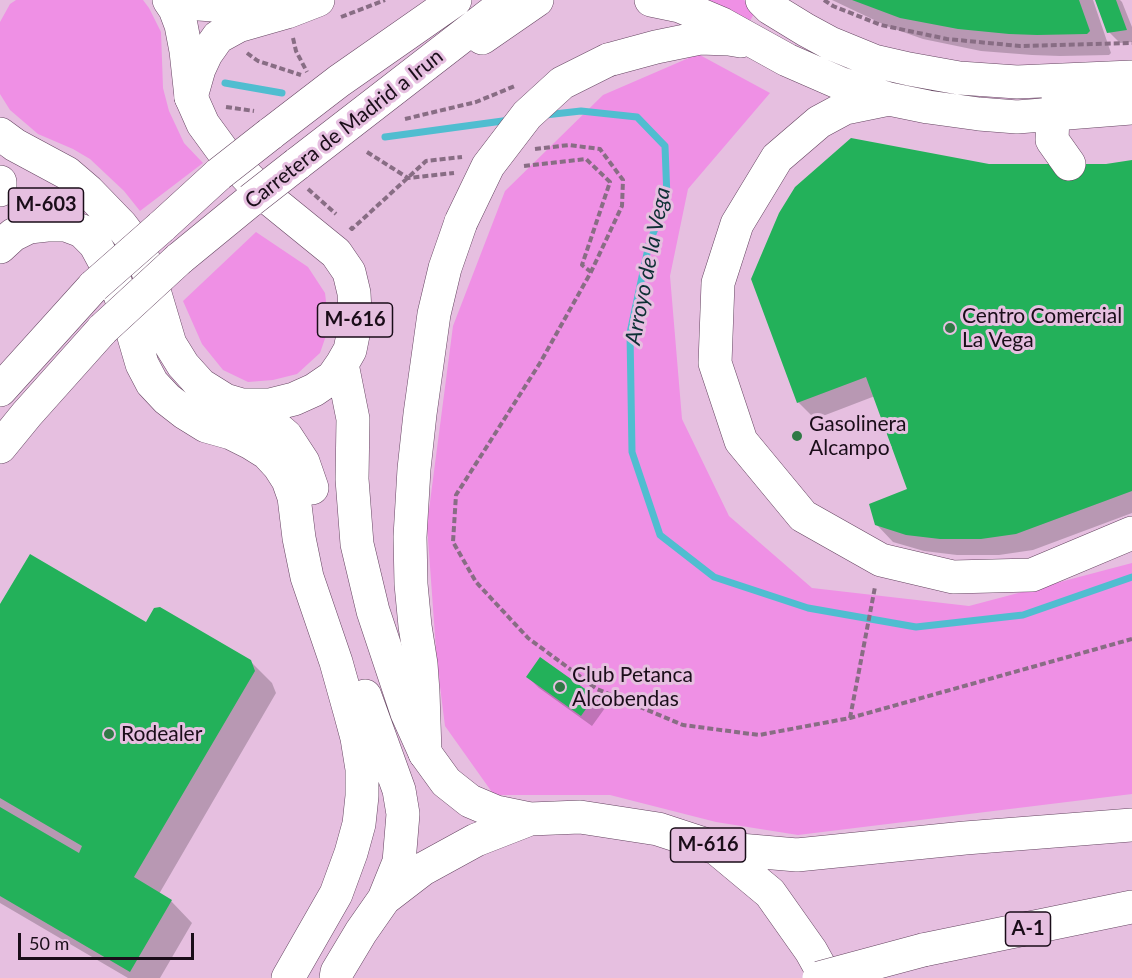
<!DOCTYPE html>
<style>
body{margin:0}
#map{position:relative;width:1132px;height:978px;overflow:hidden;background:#e6bfe0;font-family:Lato,sans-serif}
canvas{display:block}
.scale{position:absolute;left:18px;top:933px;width:176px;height:27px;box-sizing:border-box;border:3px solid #1a0d19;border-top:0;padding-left:8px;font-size:18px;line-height:21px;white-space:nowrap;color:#1a0d19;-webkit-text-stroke:4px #e6bfe0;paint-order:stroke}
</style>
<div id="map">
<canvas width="1132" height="978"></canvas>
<div class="scale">50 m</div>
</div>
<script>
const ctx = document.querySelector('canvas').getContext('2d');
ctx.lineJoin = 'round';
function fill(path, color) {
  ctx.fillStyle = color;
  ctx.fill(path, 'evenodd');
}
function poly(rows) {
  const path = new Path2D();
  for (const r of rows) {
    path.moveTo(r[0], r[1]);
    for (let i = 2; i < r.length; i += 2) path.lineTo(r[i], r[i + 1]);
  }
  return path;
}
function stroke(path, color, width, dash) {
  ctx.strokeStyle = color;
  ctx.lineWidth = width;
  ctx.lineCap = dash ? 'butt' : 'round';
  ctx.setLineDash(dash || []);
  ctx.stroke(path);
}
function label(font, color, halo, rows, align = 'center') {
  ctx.font = font + ' Lato,sans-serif';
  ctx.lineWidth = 6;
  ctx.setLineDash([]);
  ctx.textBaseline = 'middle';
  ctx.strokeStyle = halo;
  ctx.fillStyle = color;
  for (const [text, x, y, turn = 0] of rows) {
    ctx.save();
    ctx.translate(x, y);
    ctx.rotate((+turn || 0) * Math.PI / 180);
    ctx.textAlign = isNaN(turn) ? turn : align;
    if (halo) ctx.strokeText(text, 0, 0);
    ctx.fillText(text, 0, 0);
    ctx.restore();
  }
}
const green = poly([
 [16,0,143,0,149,8,161,32,163,88,169,111,184,143,203,163,140,211,124,191,90,159,73,149,38,134,10,110,0,94,0,22,10,4],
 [690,0,744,0,755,12,747,26],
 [698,54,770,93,688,189,670,276,682,419,729,516,812,588,969,606,1132,563,1132,794,798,835,716,822,610,795,494,795,445,726,437,663,427,525,453,326,505,191,603,95],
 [256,232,308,267,325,293,329,327,320,353,297,374,273,380,248,382,223,370,202,344,183,301]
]);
const shadow = poly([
 [832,0,1093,0,1111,53,1109,55,1060,56,1032,55,981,51,923,39,889,27],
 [1096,0,1120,0,1122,2,1132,27,1132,42,1120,43,1109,32],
 [1132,161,1132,513,1033,550,999,555,957,555,924,551,893,542,877,525,909,490,875,396,815,419,798,402,989,166,1106,165],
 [0,607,147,624,250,661,272,683,276,693,159,894,171,901,192,923,160,978,128,978,0,903],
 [528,677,594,697,605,708,592,726,539,688]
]);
const stream = poly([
 [225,83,282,93],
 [545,115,581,111,637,117,665,146,667,198,649,244,630,333,632,452,660,535,714,577,808,608,916,627,1023,615,1132,577],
 [385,137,510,120]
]);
const building = poly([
 [852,0,1079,0,1090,31,1087,34,1037,35,1009,34,958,29,900,18],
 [1095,0,1116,0,1127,30,1107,33],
 [851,138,989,164,1106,164,1132,160,1132,491,1016,534,981,539,940,539,906,535,875,525,869,504,907,489,866,377,797,403,751,279,779,213,795,187],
 [30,554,146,622,154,608,160,607,251,660,255,671,134,877,172,900,130,972,0,896,0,807,79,853,82,846,0,798,0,604],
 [540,657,595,696,581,716,526,677]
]);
const path = poly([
 [824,0,833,6,881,25,947,39,1020,46,1132,43],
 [341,17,385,0],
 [293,38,296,51,307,72],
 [247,53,258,61,301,75],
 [226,107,254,111],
 [405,119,476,102,515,86],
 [535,149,569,145,600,149,623,180,622,206,591,272,540,363,456,495,453,542,476,582,528,638,597,689,683,725,759,735,850,718,1132,639],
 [367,152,408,178,454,173],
 [524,166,586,159,610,182,582,265,591,272],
 [308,189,336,214],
 [350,227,352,229,426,161,462,157],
 [850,718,875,587]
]);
const minor = poly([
 [186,0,199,4,228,6,248,4,260,0],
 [651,0,680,6,722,24,787,60,842,84,889,99,928,107,979,114,1017,117,1132,108],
 [762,0,770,8,806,30,830,43,874,61,909,69,959,78,1017,82,1132,77],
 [608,60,656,47,700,38,729,39,741,41],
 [1060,96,1053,115,1052,140,1069,164],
 [191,97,199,69,206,54,218,37,238,26,287,12,318,0],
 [889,99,845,108,819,122,777,158,737,224,718,283,715,363,741,441,803,516,881,560,953,577,1032,575,1132,533],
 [425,753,423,692,421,664,415,626,411,584,410,537,414,469,420,414,434,314,445,268,461,222]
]);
const major = poly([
 [482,38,537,0]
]);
const highway = poly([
 [0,134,15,145,67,173,88,191,121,225,140,250,150,277,170,344,183,365,201,385,225,400,242,405,270,405,294,399,314,390,333,377,342,364,350,350,354,330,355,312,354,293,349,272,336,253,272,201,250,180,222,150,203,124,191,97,186,51,181,25,175,9,169,0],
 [270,134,339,81,455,0],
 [297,164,509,0],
 [0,182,0,190],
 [161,227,219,174],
 [0,247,13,235,29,227,47,225,66,225,82,231,95,244,115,281,130,323,142,364,152,383,167,399,185,413,206,426,231,433,251,443,267,453,279,466,288,480,294,497,299,538,307,577,336,662,350,712,357,738,362,769,362,796,359,824,351,853,336,894,288,978],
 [179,259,251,200],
 [342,364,353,419,352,479,357,544,373,611,407,713,425,753,446,782,470,801,496,812,530,819,580,817,658,829,716,848,770,893,811,951,826,978],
 [0,390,94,286],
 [242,405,271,423,286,436,303,462,312,488],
 [0,447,27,414,103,329],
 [365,696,399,790,403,814,399,862,384,899],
 [716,848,797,855,965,838,1132,825],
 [923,950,1132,907],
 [336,978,337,972,361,932,384,899,423,869,476,840,530,819]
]);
const minorBridge = poly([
 [461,222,488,166,527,115,562,83,608,60]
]);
const highwayBridge = poly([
 [219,174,270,134],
 [251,200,297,164],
 [94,286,161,227],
 [103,329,179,259],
 [819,978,923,950]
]);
const markers = [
 [950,328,6,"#307946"],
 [797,436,6,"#307946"],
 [560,687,6,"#307946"],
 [109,734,6,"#307946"]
];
const shields = [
 [46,205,75],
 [355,320,75],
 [708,845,75],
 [1028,929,45]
];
const shieldNames = [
 ["M-603",46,205],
 ["M-616",355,320],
 ["M-616",708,845],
 ["A-1",1028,929]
];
const streetNames = [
 ["Carretera de Madrid a Irun",344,129,-38]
];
const poiNames = [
 ["Centro Comercial",962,316],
 ["La Vega",962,340],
 ["Gasolinera",809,424],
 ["Alcampo",809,448],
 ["Club Petanca",572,675],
 ["Alcobendas",572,699],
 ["Rodealer",121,734]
];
const waterNames = [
 ["Arroyo de la Vega",648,266,-79]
];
fill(green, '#ef90e5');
fill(shadow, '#0003');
stroke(stream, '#50bdd0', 7);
fill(building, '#23b15a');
stroke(minor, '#654561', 34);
stroke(major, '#654561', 34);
stroke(highway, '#654561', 34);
stroke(path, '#886d84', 4, [6, 3]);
stroke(minor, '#fff', 33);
stroke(major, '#fff', 33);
stroke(highway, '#fff', 33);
stroke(minorBridge, '#654561', 34, []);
stroke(highwayBridge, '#654561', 34, []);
stroke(minorBridge, '#fff', 33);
stroke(highwayBridge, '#fff', 33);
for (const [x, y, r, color] of markers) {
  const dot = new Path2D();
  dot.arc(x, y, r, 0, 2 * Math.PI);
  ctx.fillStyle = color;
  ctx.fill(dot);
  stroke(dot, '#e6bfe0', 2);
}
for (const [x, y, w] of shields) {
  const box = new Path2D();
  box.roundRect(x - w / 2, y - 17, w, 34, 4.5);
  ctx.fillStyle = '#e6bfe0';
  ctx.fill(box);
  stroke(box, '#1a0d19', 1.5);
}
label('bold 20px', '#1a0d19', null, shieldNames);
label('21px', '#1a0d19', '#e6bfe0', streetNames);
label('21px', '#1a0d19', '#e6bfe0', poiNames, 'left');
label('italic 22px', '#0e3035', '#e6bfe0', waterNames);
</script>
